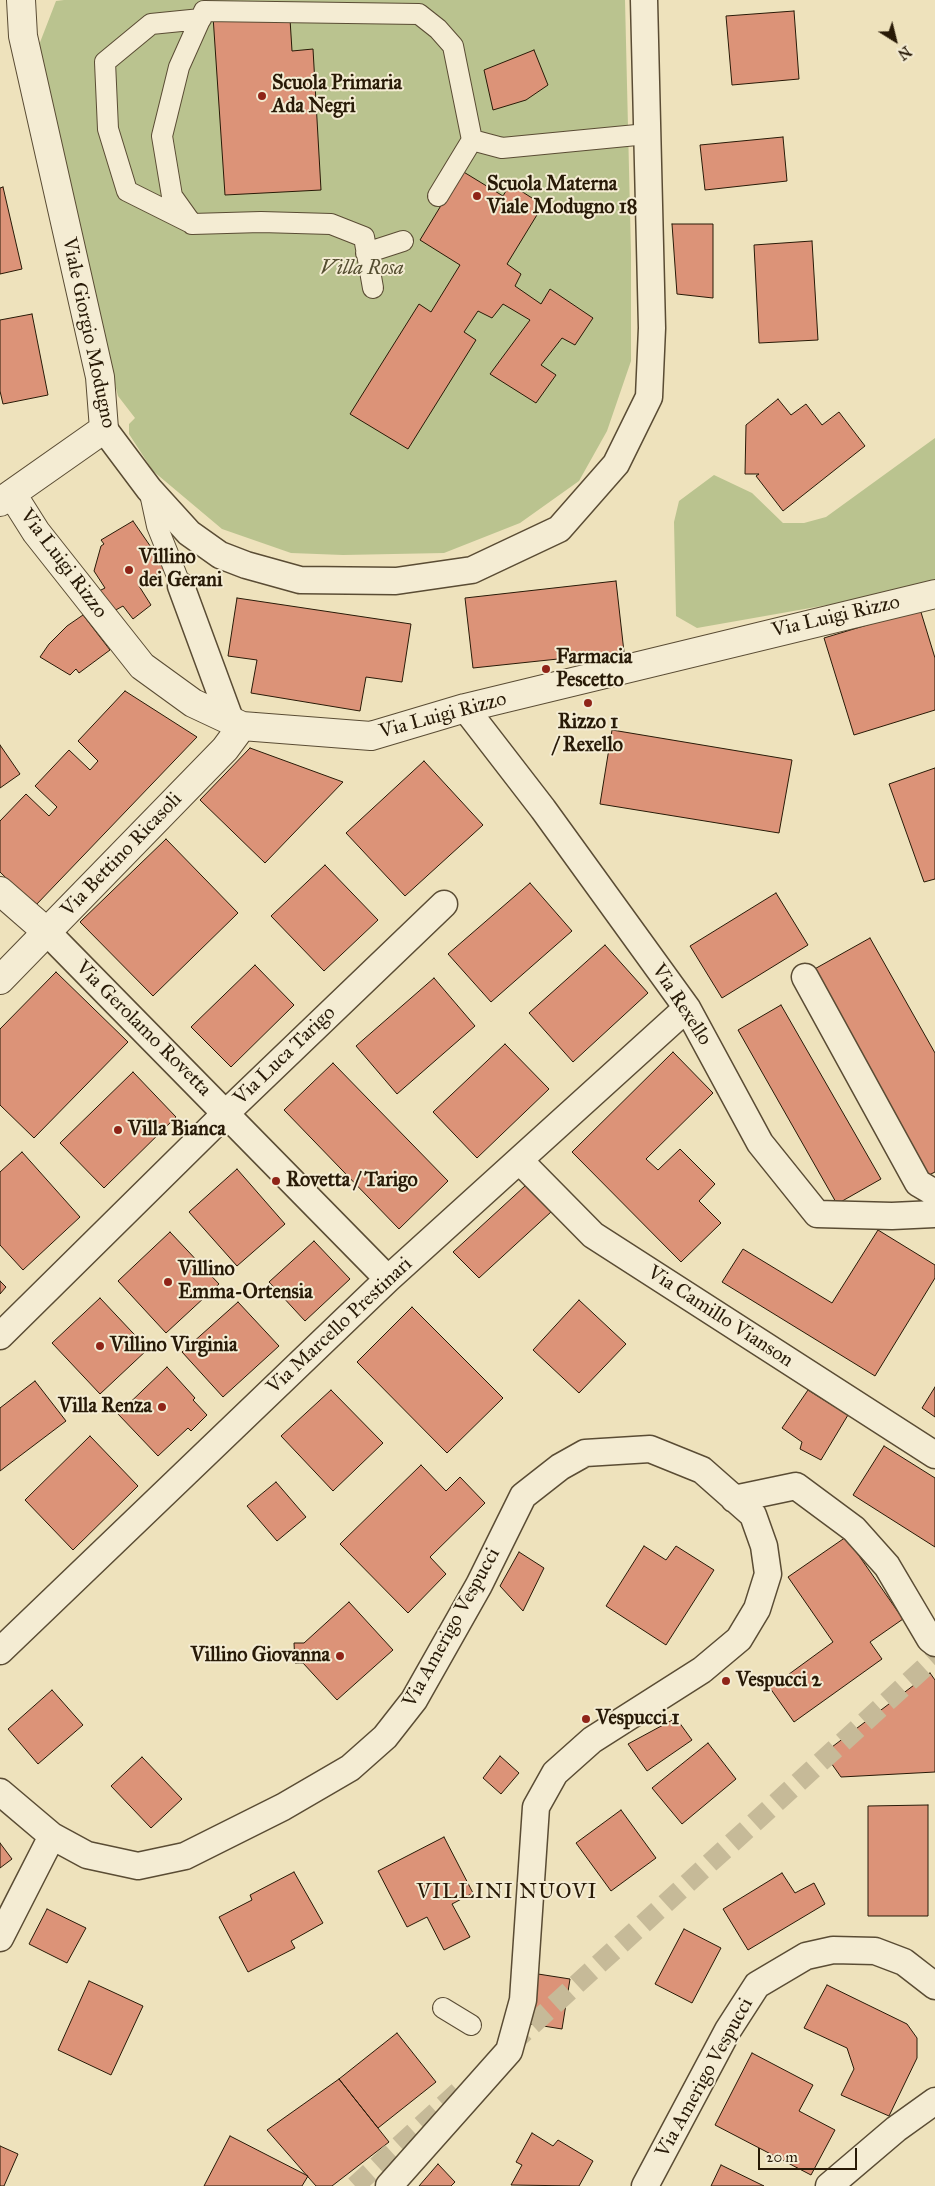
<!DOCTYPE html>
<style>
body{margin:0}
#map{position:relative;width:935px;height:2186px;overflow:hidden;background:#eee2bc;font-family:"IM FELL Great Primer",serif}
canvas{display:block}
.north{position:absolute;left:870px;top:15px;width:50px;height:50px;-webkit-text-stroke:4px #f4ecd3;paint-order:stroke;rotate:144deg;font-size:14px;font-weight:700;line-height:20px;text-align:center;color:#281a07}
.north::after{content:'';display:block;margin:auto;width:18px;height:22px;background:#281a07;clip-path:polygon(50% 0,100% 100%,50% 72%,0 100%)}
.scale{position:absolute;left:758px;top:2148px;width:99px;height:22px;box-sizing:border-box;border:2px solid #281a07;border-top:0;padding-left:6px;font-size:15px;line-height:18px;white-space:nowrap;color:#281a07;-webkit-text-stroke:4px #f4ecd3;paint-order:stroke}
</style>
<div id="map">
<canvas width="935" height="2186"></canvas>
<div class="north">N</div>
<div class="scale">20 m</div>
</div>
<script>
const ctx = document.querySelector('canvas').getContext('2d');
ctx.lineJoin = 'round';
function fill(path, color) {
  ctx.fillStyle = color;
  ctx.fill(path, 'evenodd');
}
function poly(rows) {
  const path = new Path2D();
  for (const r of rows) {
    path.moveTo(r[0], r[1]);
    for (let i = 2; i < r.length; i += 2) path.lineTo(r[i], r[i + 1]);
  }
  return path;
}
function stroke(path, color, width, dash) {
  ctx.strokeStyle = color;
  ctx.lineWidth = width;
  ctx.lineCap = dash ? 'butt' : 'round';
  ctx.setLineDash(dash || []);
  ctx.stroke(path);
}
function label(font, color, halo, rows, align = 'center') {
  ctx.font = font + ' "IM FELL Great Primer",serif';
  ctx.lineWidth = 4;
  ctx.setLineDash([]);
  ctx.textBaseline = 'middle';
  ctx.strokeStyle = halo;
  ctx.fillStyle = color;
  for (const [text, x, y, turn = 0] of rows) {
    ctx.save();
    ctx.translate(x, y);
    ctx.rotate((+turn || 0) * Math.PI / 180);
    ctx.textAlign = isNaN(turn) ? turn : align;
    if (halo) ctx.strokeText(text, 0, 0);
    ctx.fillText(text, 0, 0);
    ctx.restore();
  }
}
const green = poly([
 [64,0,625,0,631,254,631,361,607,431,579,481,520,523,444,553,343,555,291,553,222,529,153,471,129,434,129,424,135,418,118,396,101,329,39,45,56,1],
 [935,438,935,586,697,628,676,616,674,522,679,501,714,475,752,493,783,523,804,523,826,517]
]);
const building = poly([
 [794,11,799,79,732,85,726,16,794,11],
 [213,16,290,19,292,51,313,49,321,190,225,195,213,16],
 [534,50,548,85,526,100,493,110,484,70,534,50],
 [783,137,787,181,705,190,700,145,783,137],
 [462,171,503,196,510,184,543,205,507,264,521,274,515,286,541,304,550,289,593,318,575,345,562,338,541,365,556,375,536,403,490,374,530,320,503,304,492,318,478,311,464,332,476,340,408,449,350,414,419,304,431,312,460,265,420,240,462,171],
 [3,187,22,269,0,274,0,188,3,187],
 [672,224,713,224,713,298,677,294,672,224],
 [812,241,818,340,759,343,754,245,812,241],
 [32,314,48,395,3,404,0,391,0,320,32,314],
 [778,399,791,415,806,404,822,425,839,412,865,446,783,511,756,476,759,474,745,474,746,425,778,399],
 [133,521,166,569,139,586,151,605,133,619,123,606,112,612,97,592,105,588,94,571,101,546,104,544,101,540,133,521],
 [616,581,624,652,473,668,465,598,616,581],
 [237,598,411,624,402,682,366,677,360,711,251,693,257,660,228,656,237,598],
 [920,609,935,658,935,710,854,735,824,638,920,609],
 [83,615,110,650,79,673,76,669,70,675,40,657,49,644,67,626,83,615],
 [125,691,197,737,35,906,0,872,0,821,26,794,49,816,57,807,35,786,69,750,90,770,98,761,78,741,125,691],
 [612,730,792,760,779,833,600,804,612,730],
 [0,745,20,774,0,788,0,745],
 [250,748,343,782,265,863,200,800,250,748],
 [424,761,483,825,405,896,346,833,424,761],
 [935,768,935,879,924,882,889,784,935,768],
 [166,839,238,913,153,996,80,922,166,839],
 [325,865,378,920,324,971,271,916,325,865],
 [530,883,572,931,491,1002,448,954,530,883],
 [776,893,808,945,722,998,690,946,776,893],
 [870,938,935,1053,935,1172,927,1176,811,971,870,938],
 [605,945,648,993,573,1062,529,1013,605,945],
 [255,965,294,1005,231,1067,191,1027,255,965],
 [56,972,128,1042,34,1138,0,1105,0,1029,56,972],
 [434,978,475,1026,397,1094,356,1046,434,978],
 [781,1005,881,1179,837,1204,738,1030,781,1005],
 [505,1044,549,1089,477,1158,433,1112,505,1044],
 [673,1052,713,1093,646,1159,658,1170,680,1149,715,1184,699,1201,721,1223,681,1262,572,1152,673,1052],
 [333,1063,448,1181,399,1229,284,1110,333,1063],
 [133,1072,176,1117,104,1188,60,1143,133,1072],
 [22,1152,80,1217,23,1270,0,1245,0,1172,22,1152],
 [237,1169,285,1224,237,1266,189,1212,237,1169],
 [525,1186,551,1212,479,1278,453,1252,525,1186],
 [878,1230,935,1265,935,1278,875,1376,722,1282,743,1249,832,1303,878,1230],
 [170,1232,219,1284,166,1333,118,1281,170,1232],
 [314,1241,350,1279,305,1321,269,1282,314,1241],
 [0,1281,6,1287,0,1294,0,1281],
 [100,1298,148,1349,100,1394,52,1343,100,1298],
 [579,1300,626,1344,579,1393,533,1350,579,1300],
 [238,1302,279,1346,223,1397,182,1352,238,1302],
 [412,1307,503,1398,447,1453,357,1362,412,1307],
 [167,1367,195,1398,193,1400,207,1415,191,1431,188,1428,158,1456,118,1414,167,1367],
 [35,1381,66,1421,0,1471,0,1408,35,1381],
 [935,1387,935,1417,922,1408,935,1387],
 [331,1390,383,1443,333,1491,281,1436,331,1390],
 [808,1390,848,1415,821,1460,800,1449,802,1442,782,1428,808,1390],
 [90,1436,138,1486,73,1550,25,1500,90,1436],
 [884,1446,935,1478,935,1547,853,1495,884,1446],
 [421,1465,446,1491,460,1477,485,1503,430,1557,446,1574,408,1613,340,1544,421,1465],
 [276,1482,306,1517,277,1541,247,1506,276,1482],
 [846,1537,903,1619,870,1642,882,1659,794,1722,770,1688,833,1642,788,1577,846,1537],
 [644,1546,666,1560,676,1546,714,1570,666,1645,606,1606,644,1546],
 [519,1552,544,1568,523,1611,500,1586,519,1552],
 [349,1602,393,1650,337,1700,303,1663,295,1663,294,1643,304,1643,349,1602],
 [930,1673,935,1680,935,1772,841,1777,824,1753,930,1673],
 [52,1690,83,1725,38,1764,8,1729,52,1690],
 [676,1718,692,1740,647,1771,628,1744,676,1718],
 [708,1743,736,1779,682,1824,652,1788,708,1743],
 [500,1756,519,1773,501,1794,483,1778,500,1756],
 [142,1757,182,1799,151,1828,111,1786,142,1757],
 [928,1805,928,1916,868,1916,868,1806,928,1805],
 [621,1810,656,1858,611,1891,576,1843,621,1810],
 [444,1837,473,1893,452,1904,470,1937,444,1950,427,1917,407,1927,378,1871,444,1837],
 [0,1843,12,1859,0,1868,0,1843],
 [294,1872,323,1923,291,1941,295,1948,248,1972,219,1917,252,1900,250,1895,294,1872],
 [782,1873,795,1893,814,1883,825,1904,748,1950,723,1909,782,1873],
 [47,1909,86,1928,67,1963,29,1944,47,1909],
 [684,1929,721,1948,692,2003,655,1984,684,1929],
 [538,1974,570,1979,562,2029,531,2024,538,1974],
 [89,1981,143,2006,111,2075,58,2050,89,1981],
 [827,1985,907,2024,917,2038,917,2058,889,2116,841,2095,854,2069,847,2048,804,2028,827,1985],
 [397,2033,436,2082,378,2128,339,2079,397,2033],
 [752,2053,813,2085,799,2111,835,2130,811,2175,715,2125,752,2053],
 [339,2079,389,2142,332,2186,316,2186,267,2130,339,2079],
 [532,2133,553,2146,558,2140,593,2161,579,2186,511,2185,522,2165,516,2162,532,2133],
 [230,2136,308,2176,302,2186,204,2186,230,2136],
 [0,2146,18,2154,4,2186,0,2186,0,2146],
 [438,2164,455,2182,451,2186,419,2186,438,2164],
 [721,2165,764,2186,711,2186,721,2165]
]);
const pedestrianTunnel = poly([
 [510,2045,935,1658],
 [355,2186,460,2090]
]);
const pedestrian = poly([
 [438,196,472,140],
 [189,222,127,191,108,129,105,62,151,24,201,19],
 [366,253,403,241],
 [373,288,364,237,331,224,261,222,192,224,172,196,162,136,179,67,204,11,419,14,438,29,453,46,472,140,502,148,647,134],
 [149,489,157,526,181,586],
 [443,2008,471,2025]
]);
const minor = poly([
 [104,429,149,489,189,533,220,555,246,565,300,580,396,581,472,570,559,529,616,464,649,397,652,328,644,0],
 [181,586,230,719],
 [465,708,543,809,687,1008,760,1143,817,1214,892,1216,935,1214],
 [47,932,388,1279],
 [805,977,918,1183,935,1193],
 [520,1161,593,1235,935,1455],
 [0,1336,226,1113,444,904],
 [734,1499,796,1486,854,1529,887,1566,930,1639,935,1643],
 [0,1651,388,1279,687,1008],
 [0,1792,52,1836,87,1855,138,1866,185,1856,283,1807,350,1768,385,1737,414,1700,479,1585,523,1496,560,1467,585,1453,650,1449,702,1470,753,1515,764,1546,768,1574,757,1609,739,1639,702,1670,592,1740,555,1773,536,1807,523,2000,509,2051,389,2186],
 [0,1938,52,1836],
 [645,2186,728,2030,757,1985,806,1956,833,1950,875,1951,904,1962,935,1986],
 [829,2186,896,2129,935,2101]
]);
const tertiary = poly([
 [12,494,36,532,142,666,193,703,242,726,371,736,465,708,935,594],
 [0,502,104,429,100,377,23,36,21,0],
 [0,891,47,932],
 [0,980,225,749,242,726]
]);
const markers = [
 [262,96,5,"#8f2418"],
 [477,196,5,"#8f2418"],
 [129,570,5,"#8f2418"],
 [546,669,5,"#8f2418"],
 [588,703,5,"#8f2418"],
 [118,1130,5,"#8f2418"],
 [276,1181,5,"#8f2418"],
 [168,1282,5,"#8f2418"],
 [100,1346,5,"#8f2418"],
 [162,1407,5,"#8f2418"],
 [340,1656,5,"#8f2418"],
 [726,1681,5,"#8f2418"],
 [586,1719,5,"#8f2418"]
];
const poiNames = [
 ["Scuola Primaria",272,84],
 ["Ada Negri",272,107],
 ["Scuola Materna",487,185],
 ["Viale Modugno 18",487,208],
 ["Villino",139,558],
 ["dei Gerani",139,581],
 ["Farmacia",556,658],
 ["Pescetto",556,681],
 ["Rizzo 1",588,723,"center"],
 ["/ Rexello",588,746,"center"],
 ["Villa Bianca",128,1130],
 ["Rovetta / Tarigo",286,1181],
 ["Villino",178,1270],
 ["Emma-Ortensia",178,1293],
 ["Villino Virginia",110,1346],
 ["Villa Renza",152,1407,"right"],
 ["Villino Giovanna",330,1656,"right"],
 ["Vespucci 2",736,1681],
 ["Vespucci 1",596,1719]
];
const parkNames = [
 ["Villa Rosa",362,269]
];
const streetNames = [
 ["Viale Giorgio Modugno",88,333,78],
 ["Via Luigi Rizzo",63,564,53],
 ["Via Luigi Rizzo",836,617,-13],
 ["Via Luigi Rizzo",443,716,-15],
 ["Via Bettino Ricasoli",122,855,-46],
 ["Via Rexello",681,1005,57],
 ["Via Gerolamo Rovetta",143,1029,45],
 ["Via Luca Tarigo",285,1056,-44],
 ["Via Camillo Vianson",720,1317,33],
 ["Via Marcello Prestinari",340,1326,-43],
 ["Via Amerigo Vespucci",452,1628,-61],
 ["Via Amerigo Vespucci",705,2078,-61]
];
const neighbourhoodNames = [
 ["VILLINI NUOVI",507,1893]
];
fill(green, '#bac38f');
fill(building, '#dc9378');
stroke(building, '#281a07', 1);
stroke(pedestrianTunnel, '#c6ba98', 20, [20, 10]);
stroke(pedestrian, '#5a4c34', 22);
stroke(minor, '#5a4c34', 29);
stroke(tertiary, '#5a4c34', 30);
stroke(pedestrian, '#f4ecd3', 20);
stroke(minor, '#f4ecd3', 26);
stroke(tertiary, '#f4ecd3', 28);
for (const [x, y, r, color] of markers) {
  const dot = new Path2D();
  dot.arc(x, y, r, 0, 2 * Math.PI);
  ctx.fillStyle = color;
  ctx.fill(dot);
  stroke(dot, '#f4ecd3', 2);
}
label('bold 20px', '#281a07', '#f4ecd3', poiNames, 'left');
label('italic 20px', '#544d30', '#f4ecd3', parkNames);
label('20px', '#281a07', '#f4ecd3', streetNames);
ctx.letterSpacing = '1px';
label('21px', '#281a07', '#f4ecd3', neighbourhoodNames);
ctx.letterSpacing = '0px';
</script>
